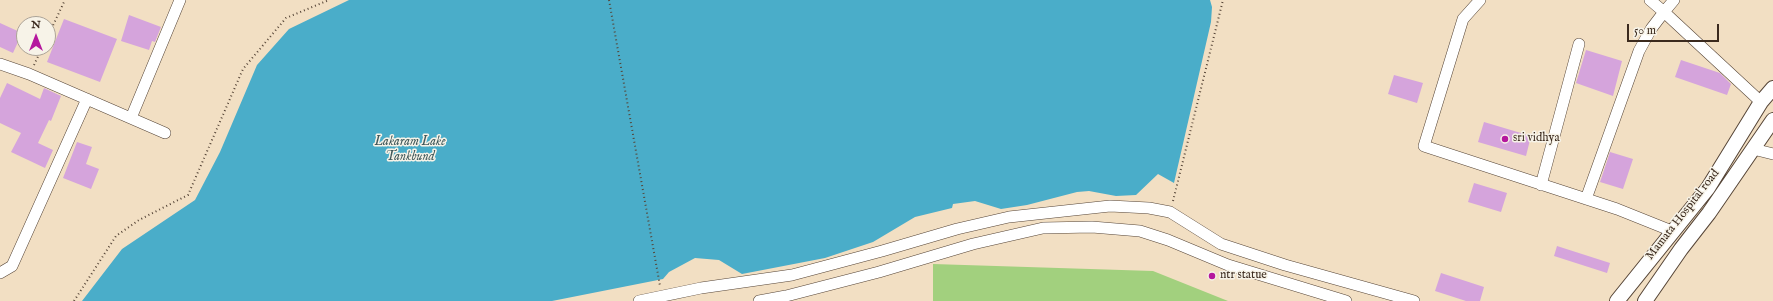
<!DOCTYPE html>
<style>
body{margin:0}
#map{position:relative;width:1773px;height:301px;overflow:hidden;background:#f2dfc3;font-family:"IM FELL English",serif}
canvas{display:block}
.north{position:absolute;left:16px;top:16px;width:40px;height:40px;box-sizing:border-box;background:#f7f3e8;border:1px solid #aca397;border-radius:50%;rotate:0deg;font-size:11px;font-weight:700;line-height:16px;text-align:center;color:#3b2a1e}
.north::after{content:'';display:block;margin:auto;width:14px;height:18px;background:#b5179e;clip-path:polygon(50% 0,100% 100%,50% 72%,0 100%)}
.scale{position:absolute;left:1627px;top:24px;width:92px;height:18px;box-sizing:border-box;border:2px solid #3b2a1e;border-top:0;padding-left:5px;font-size:12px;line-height:14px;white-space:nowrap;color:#3b2a1e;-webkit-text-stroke:3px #f7f3e8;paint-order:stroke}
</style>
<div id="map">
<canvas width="1773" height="301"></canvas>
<div class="north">N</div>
<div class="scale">50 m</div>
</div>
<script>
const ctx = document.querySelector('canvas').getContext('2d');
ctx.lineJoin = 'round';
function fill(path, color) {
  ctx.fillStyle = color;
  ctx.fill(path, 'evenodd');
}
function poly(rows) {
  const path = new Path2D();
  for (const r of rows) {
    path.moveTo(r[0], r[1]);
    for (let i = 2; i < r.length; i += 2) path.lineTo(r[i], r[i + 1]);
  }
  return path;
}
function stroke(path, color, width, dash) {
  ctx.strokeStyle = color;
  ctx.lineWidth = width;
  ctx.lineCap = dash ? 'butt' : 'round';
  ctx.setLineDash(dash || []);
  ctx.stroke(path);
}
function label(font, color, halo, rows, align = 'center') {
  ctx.font = font + ' "IM FELL English",serif';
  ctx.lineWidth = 3;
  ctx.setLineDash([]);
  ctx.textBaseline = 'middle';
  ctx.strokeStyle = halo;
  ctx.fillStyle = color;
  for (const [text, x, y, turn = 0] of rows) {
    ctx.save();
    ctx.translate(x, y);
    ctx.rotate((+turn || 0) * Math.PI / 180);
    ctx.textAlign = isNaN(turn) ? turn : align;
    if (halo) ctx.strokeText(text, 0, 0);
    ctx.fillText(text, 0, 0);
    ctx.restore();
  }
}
const green = poly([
 [933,264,1153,271,1228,301,933,301]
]);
const water = poly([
 [349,0,1210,0,1212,7,1211,22,1174,183,1158,174,1136,195,1116,196,1089,191,1077,192,1027,205,1001,209,975,201,953,204,952,208,915,217,873,242,825,258,742,274,719,260,695,258,669,272,663,279,552,301,82,301,122,249,195,200,220,152,257,65,289,29]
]);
const building = poly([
 [129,15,161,27,155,42,152,41,149,50,121,41],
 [64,19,117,39,100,82,47,62],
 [0,23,22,33,13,53,0,47],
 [1586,50,1622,61,1613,96,1576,83],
 [1681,60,1720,73,1731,84,1727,95,1675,77],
 [1394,75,1423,83,1417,103,1388,94],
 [7,83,40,99,44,88,61,96,51,121,49,120,38,143,53,150,45,168,11,152,21,133,0,123,0,98],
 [1484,122,1531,136,1526,156,1478,142],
 [77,142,92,147,86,164,99,169,91,189,63,178],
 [1610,152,1633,159,1623,189,1600,182],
 [1474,183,1507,193,1501,212,1468,202],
 [1557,246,1610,263,1607,273,1554,256],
 [1441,273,1484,287,1480,301,1466,301,1435,291]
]);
const path = poly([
 [609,0,660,286],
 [48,36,65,0],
 [34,65,42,48],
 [1173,201,1223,0],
 [74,301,116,236,139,220,188,195,243,69,286,18,329,0]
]);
const minor = poly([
 [1480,0,1463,19,1424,146,1617,209,1672,231],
 [1650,0,1664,12,1674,0],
 [0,64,29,74,165,133],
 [131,118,180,0],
 [1753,149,1773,154],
 [1541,185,1579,44],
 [1586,199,1639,51,1651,29,1664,12,1761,102],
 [0,273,12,266,87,99],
 [639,301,701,288,792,275,882,251,957,229,1009,217,1110,206,1149,208,1170,212,1221,244,1285,265,1414,301],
 [759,301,786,296,879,272,973,244,1043,228,1092,227,1140,231,1168,240,1228,265,1346,301]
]);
const tertiary = poly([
 [1617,301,1708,188,1761,102,1773,88],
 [1645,301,1681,249,1709,213,1773,120]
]);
const markers = [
 [1505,139,4,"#b5179e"],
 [1212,276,4,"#b5179e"]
];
const poiNames = [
 ["sri vidhya",1513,139],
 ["ntr statue",1220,276]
];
const streetNames = [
 ["Mamata Hospital road",1683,215,-52]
];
const waterNames = [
 ["Lakaram Lake",410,142],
 ["Tankbund",410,157]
];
fill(green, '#a2d07e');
fill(water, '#4aadc9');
fill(building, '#d5a4dc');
stroke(minor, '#564537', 12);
stroke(tertiary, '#564537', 16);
stroke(path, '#564537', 2, [1, 3]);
stroke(minor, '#fff', 11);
stroke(tertiary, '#fff', 14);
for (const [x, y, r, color] of markers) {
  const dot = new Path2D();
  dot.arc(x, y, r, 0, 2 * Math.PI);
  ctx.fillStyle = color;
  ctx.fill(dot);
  stroke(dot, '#f7f3e8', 1.5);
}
label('12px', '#3b2a1e', '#f7f3e8', poiNames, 'left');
label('12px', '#3b2a1e', '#f7f3e8', streetNames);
label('italic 13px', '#40585a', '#f7f3e8', waterNames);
</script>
